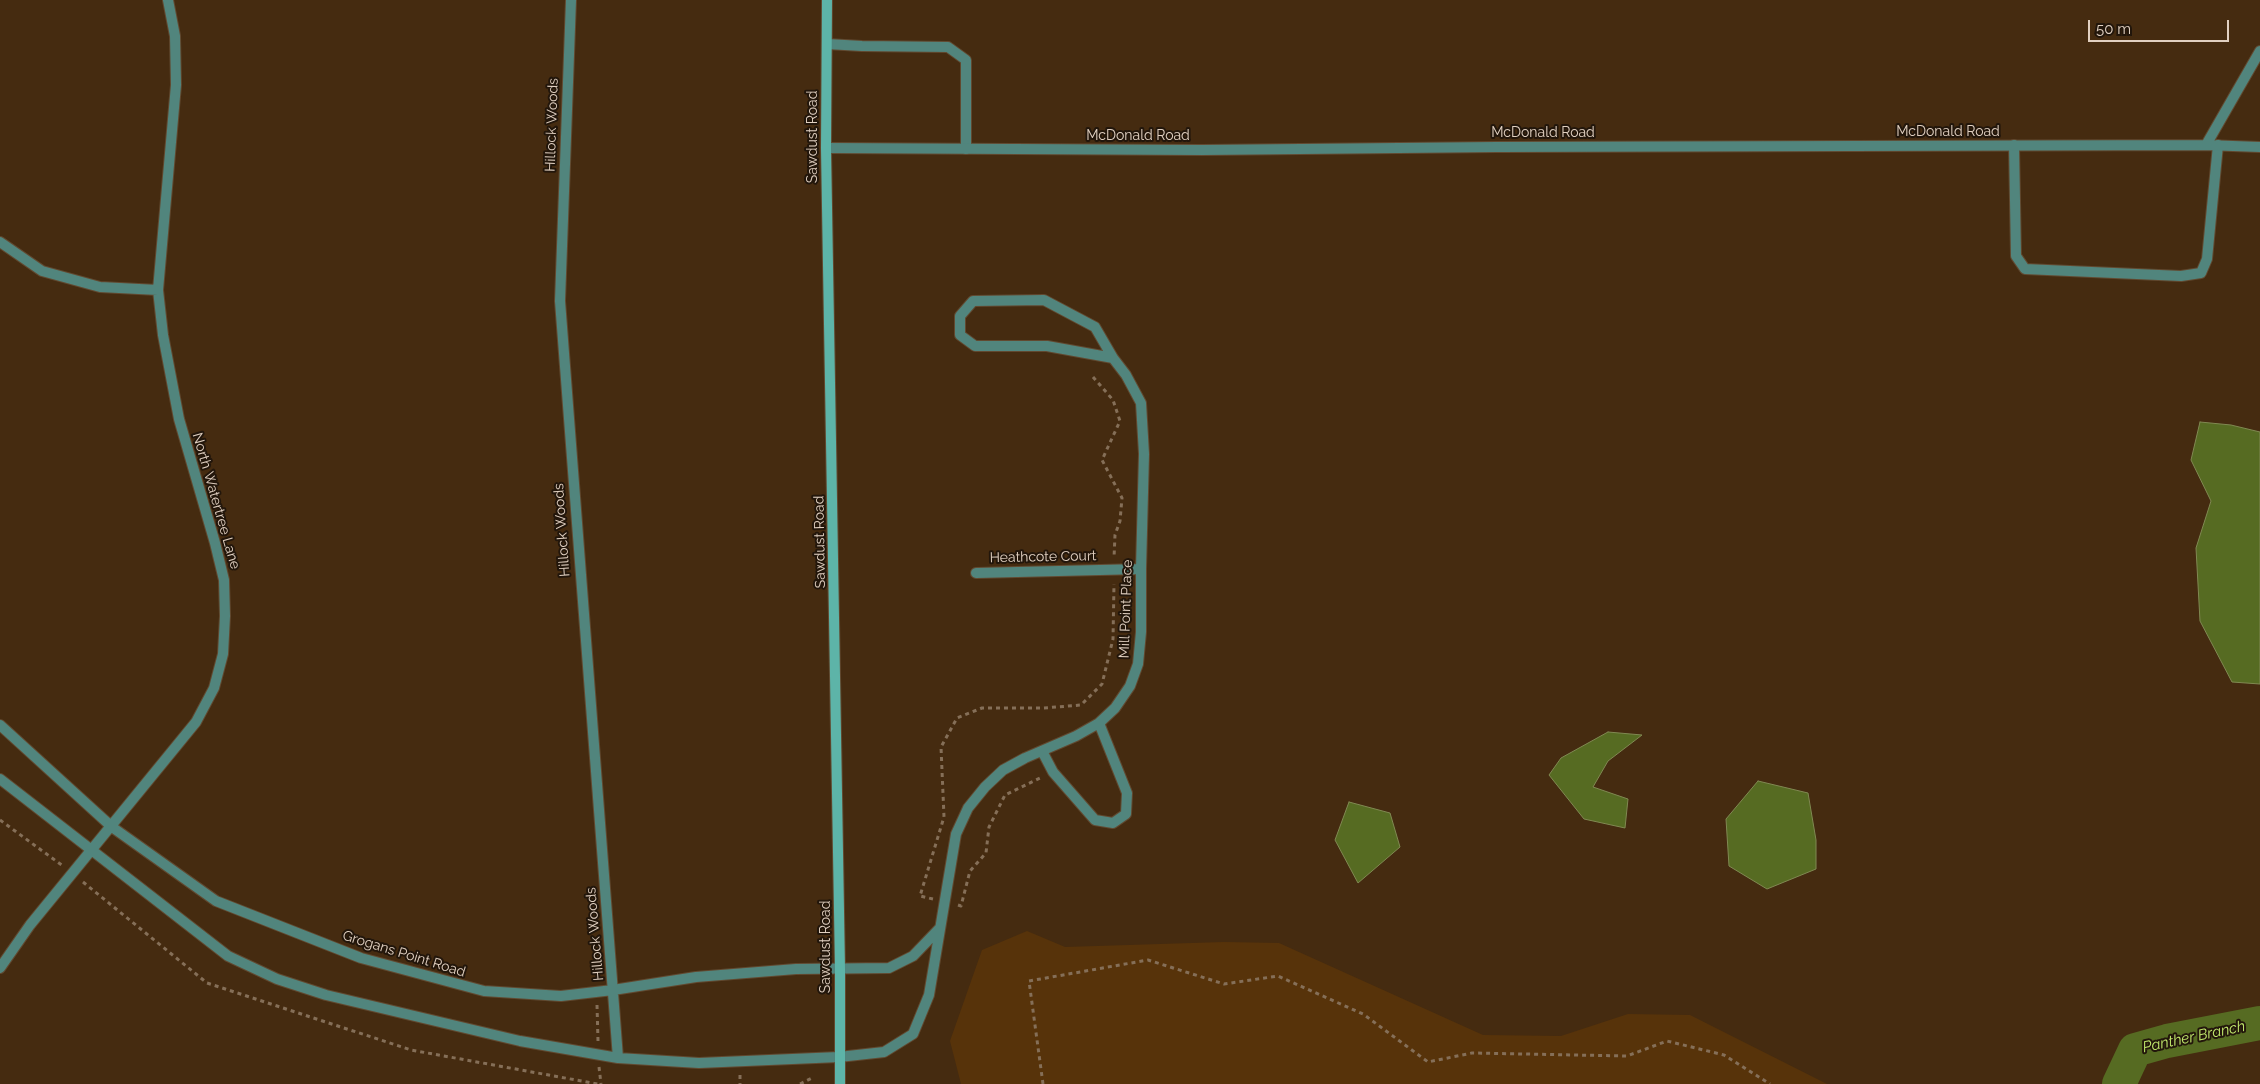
<!DOCTYPE html>
<style>
body{margin:0}
#map{position:relative;width:2260px;height:1084px;overflow:hidden;background:#452b10;font-family:Raleway,sans-serif}
canvas{display:block}
.scale{position:absolute;left:2088px;top:20px;width:141px;height:22px;box-sizing:border-box;border:2px solid #e1d0c1;border-top:0;padding-left:6px;font-size:15px;line-height:18px;white-space:nowrap;color:#e1d0c1;-webkit-text-stroke:4px #22160b;paint-order:stroke}
</style>
<div id="map">
<canvas width="2260" height="1084"></canvas>
<div class="scale">50 m</div>
</div>
<script>
const ctx = document.querySelector('canvas').getContext('2d');
ctx.lineJoin = 'round';
function fill(path, color) {
  ctx.fillStyle = color;
  ctx.fill(path, 'evenodd');
}
function poly(rows) {
  const path = new Path2D();
  for (const r of rows) {
    path.moveTo(r[0], r[1]);
    for (let i = 2; i < r.length; i += 2) path.lineTo(r[i], r[i + 1]);
  }
  return path;
}
function stroke(path, color, width, dash) {
  ctx.strokeStyle = color;
  ctx.lineWidth = width;
  ctx.lineCap = dash ? 'butt' : 'round';
  ctx.setLineDash(dash || []);
  ctx.stroke(path);
}
function label(font, color, halo, rows, align = 'center') {
  ctx.font = font + ' Raleway,sans-serif';
  ctx.lineWidth = 4;
  ctx.setLineDash([]);
  ctx.textBaseline = 'middle';
  ctx.strokeStyle = halo;
  ctx.fillStyle = color;
  for (const [text, x, y, turn = 0] of rows) {
    ctx.save();
    ctx.translate(x, y);
    ctx.rotate((+turn || 0) * Math.PI / 180);
    ctx.textAlign = isNaN(turn) ? turn : align;
    if (halo) ctx.strokeText(text, 0, 0);
    ctx.fillText(text, 0, 0);
    ctx.restore();
  }
}
const green = poly([
 [1027,931,1065,947,1224,942,1279,943,1483,1035,1561,1036,1628,1014,1690,1015,1827,1084,961,1084,950,1041,982,950]
]);
const water = poly([
 [2200,422,2231,425,2260,432,2260,684,2232,682,2200,621,2196,548,2211,501,2191,460,2200,422],
 [1608,732,1642,735,1608,761,1593,787,1628,799,1625,828,1584,819,1549,775,1561,758,1608,732],
 [1758,781,1808,793,1816,840,1816,869,1767,889,1729,866,1726,819,1758,781],
 [1349,802,1390,813,1400,847,1358,883,1335,840,1349,802]
]);
const river = poly([
 [2119,1084,2135,1050,2167,1041,2260,1023]
]);
const path = poly([
 [1093,377,1113,400,1120,421,1102,460,1122,498,1120,521,1115,535,1114,558],
 [0,820,63,866],
 [83,882,207,983,411,1050,598,1084],
 [933,899,920,896,944,817,941,747,957,718,982,708,1044,708,1081,705,1102,684,1113,639,1114,584],
 [958,905,961,906,970,871,986,853,989,827,1005,795,1040,778],
 [595,970,596,979],
 [597,1005,598,1041],
 [599,1067,601,1084],
 [740,1075,740,1084],
 [800,1084,814,1077],
 [1043,1084,1029,981,1148,960,1224,984,1278,976,1363,1014,1428,1062,1472,1053,1627,1056,1667,1041,1724,1055,1770,1084]
]);
const lane = poly([
 [827,44,862,46,948,47,966,60,966,149],
 [2014,145,2016,256,2025,269,2181,276,2201,273,2207,259,2218,145]
]);
const street = poly([
 [571,0,560,301,618,1058],
 [2206,145,2260,51],
 [826,148,1202,150,1497,147,2206,145,2260,147],
 [0,242,42,271,100,287,158,290],
 [976,573,1141,569],
 [0,725,112,827,216,901,361,958,484,991,561,996,613,990,696,977,796,969,889,968,913,956,939,929],
 [1042,751,1053,772,1095,820,1113,823,1126,814,1127,793,1099,723],
 [0,779,228,956,277,979,326,995,520,1041,618,1058,699,1063,839,1057,884,1052,913,1034,929,995,956,834,968,808,985,787,1003,770,1025,758,1076,736,1099,723,1115,708,1130,686,1138,664,1141,632,1141,569,1144,454,1141,403,1126,375,1113,358,1095,327,1044,300,973,301,960,316,960,335,975,346,1047,346,1113,358],
 [0,968,30,925,196,722,214,688,223,654,225,616,224,580,215,543,179,419,163,335,158,290,176,85,175,36,168,0]
]);
const secondary = poly([
 [827,0,826,148,840,969,840,1084]
]);
const streetNames = [
 ["Hillock Woods",552,125,-88],
 ["McDonald Road",1948,132],
 ["McDonald Road",1543,133],
 ["McDonald Road",1138,136],
 ["Sawdust Road",813,137,-90],
 ["North Watertree Lane",216,501,74],
 ["Hillock Woods",562,530,-94],
 ["Sawdust Road",820,542,-91],
 ["Heathcote Court",1043,557,-1],
 ["Mill Point Place",1126,609,-88],
 ["Hillock Woods",595,934,-95],
 ["Sawdust Road",826,947,-90],
 ["Grogans Point Road",404,954,17]
];
const waterNames = [
 ["Panther Branch",2194,1037,-12]
];
fill(green, '#57330a');
fill(water, '#566b22');
stroke(water, '#808952', 1);
stroke(river, '#566b22', 34);
stroke(lane, '#614930', 12);
stroke(street, '#614930', 12);
stroke(secondary, '#614930', 12);
stroke(path, '#856f58', 3, [4, 4]);
stroke(lane, '#51857d', 10);
stroke(street, '#51857d', 10);
stroke(secondary, '#5db4a8', 10);
label('14px', '#e1d0c1', '#22160b', streetNames);
label('italic 15px', '#c2e96d', '#22160b', waterNames);
</script>
